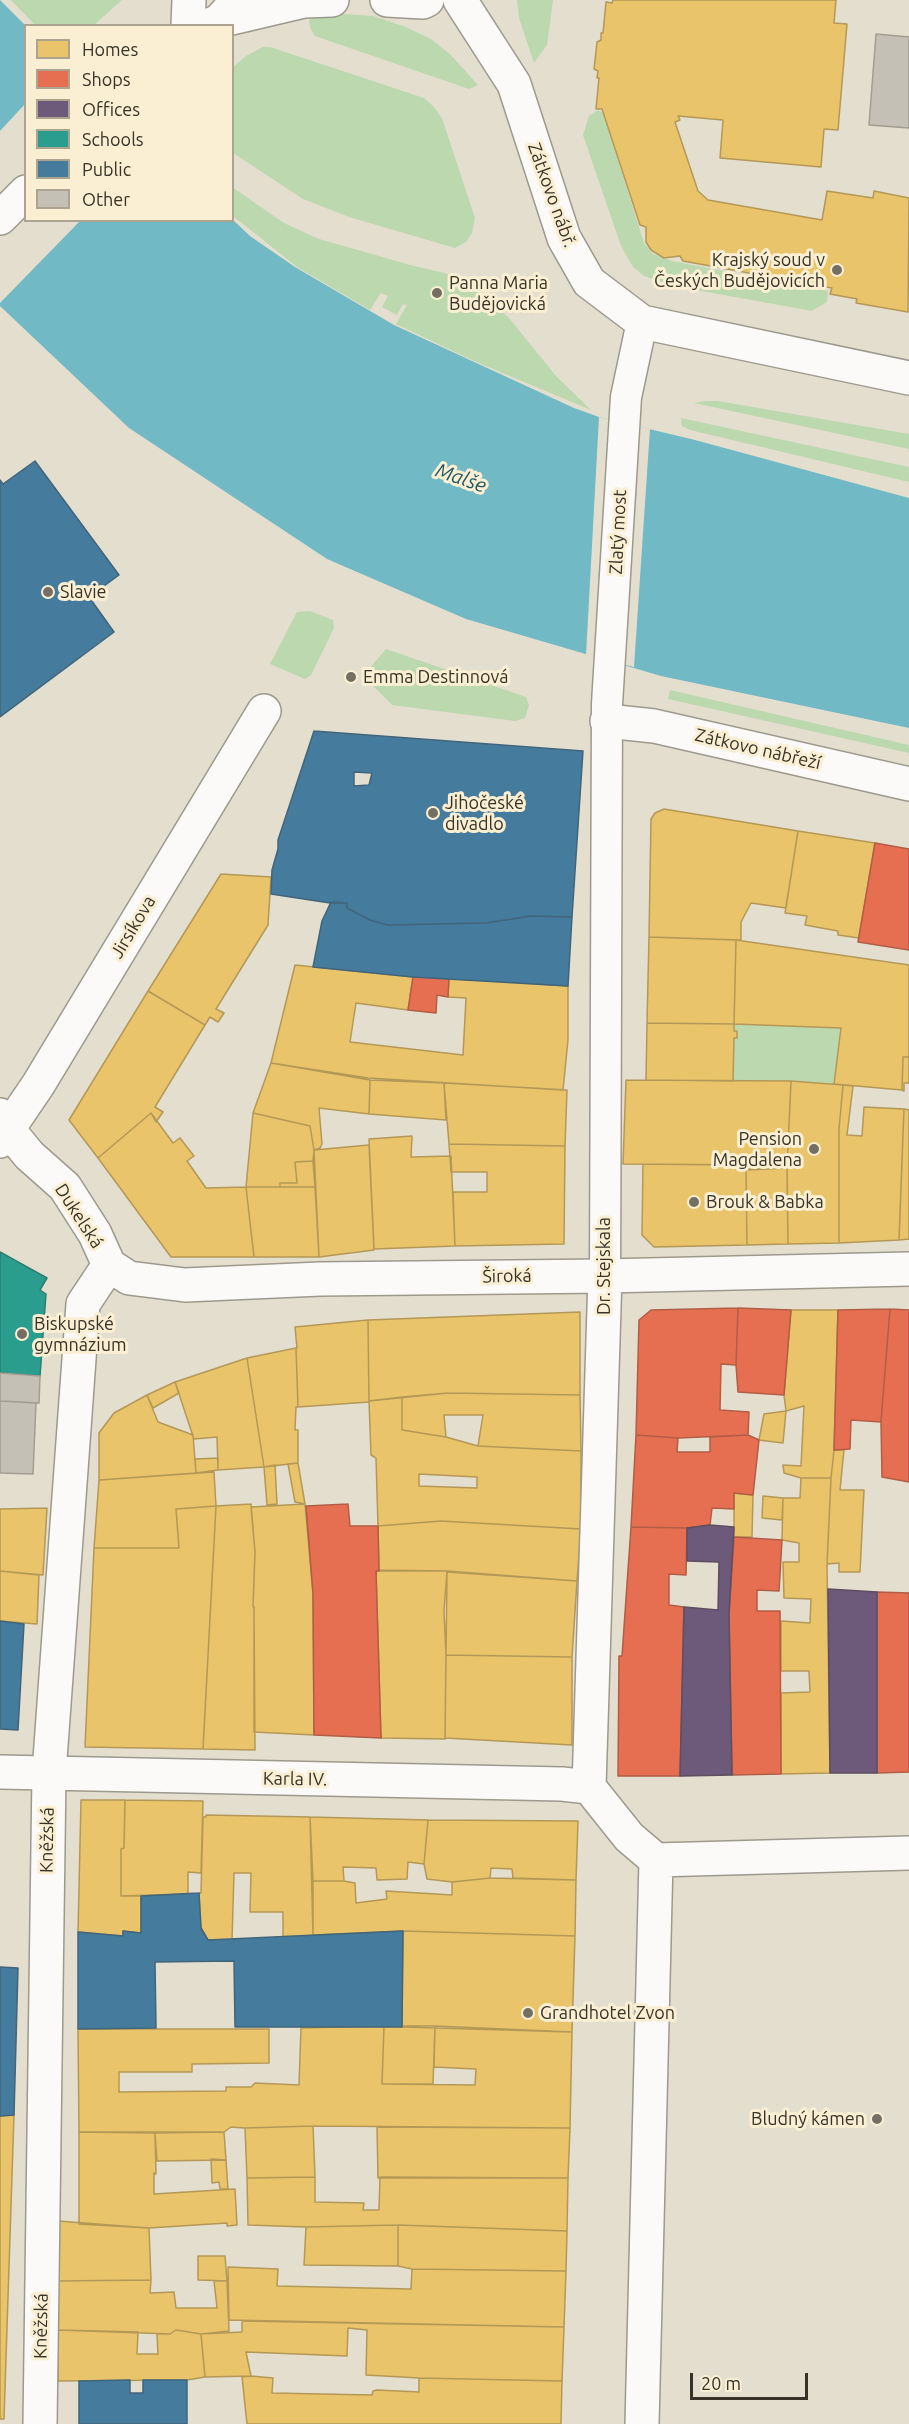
<!DOCTYPE html>
<meta charset="utf-8">
<style>
body{margin:0}
#map{position:relative;width:909px;height:2424px;overflow:hidden;background:#e4decf;font-family:Ubuntu,sans-serif}
canvas{display:block}
.legend{position:absolute;left:24px;top:24px;width:210px;height:198px;box-sizing:border-box;background:#faefd3;border:2px solid #aca48f;margin:0;padding:8px 10px;list-style:none;font-size:18px;color:#373328}
.legend li{display:flex;align-items:center;gap:12px;height:30px}
.legend b{width:30px;border:2px solid #aca48f}
.scale{position:absolute;left:690px;top:2373px;width:118px;height:27px;box-sizing:border-box;border:3px solid #373328;border-top:0;padding-left:8px;font-size:18px;line-height:21px;white-space:nowrap;color:#373328;-webkit-text-stroke:4px #faefd3;paint-order:stroke}
</style>
<div id="map">
<canvas width="909" height="2424"></canvas>
<ul class="legend">
<li><b style="height:16px;background:#e9c46a"></b>Homes</li>
<li><b style="height:16px;background:#e76f51"></b>Shops</li>
<li><b style="height:16px;background:#6d597a"></b>Offices</li>
<li><b style="height:16px;background:#2a9d8f"></b>Schools</li>
<li><b style="height:16px;background:#457b9d"></b>Public</li>
<li><b style="height:16px;background:#c5c0b5"></b>Other</li>
</ul>
<div class="scale">20 m</div>
</div>
<script>
const ctx = document.querySelector('canvas').getContext('2d');
ctx.lineJoin = 'round';
function fill(path, color) {
  ctx.fillStyle = color;
  ctx.fill(path, 'evenodd');
}
function poly(rows) {
  const path = new Path2D();
  for (const r of rows) {
    path.moveTo(r[0], r[1]);
    for (let i = 2; i < r.length; i += 2) path.lineTo(r[i], r[i + 1]);
  }
  return path;
}
function stroke(path, color, width, dash) {
  ctx.strokeStyle = color;
  ctx.lineWidth = width;
  ctx.lineCap = dash ? 'butt' : 'round';
  ctx.setLineDash(dash || []);
  ctx.stroke(path);
}
function label(font, color, halo, rows, align = 'center') {
  ctx.font = font + ' Ubuntu,sans-serif';
  ctx.lineWidth = 6;
  ctx.setLineDash([]);
  ctx.textBaseline = 'middle';
  ctx.strokeStyle = halo;
  ctx.fillStyle = color;
  for (const [text, x, y, turn = 0] of rows) {
    ctx.save();
    ctx.translate(x, y);
    ctx.rotate((+turn || 0) * Math.PI / 180);
    ctx.textAlign = isNaN(turn) ? turn : align;
    if (halo) ctx.strokeText(text, 0, 0);
    ctx.fillText(text, 0, 0);
    ctx.restore();
  }
}
const green = poly([
 [11,0,122,0,94,25,36,26],
 [517,0,553,0,547,45,534,63,519,18],
 [329,13,373,16,406,27,431,39,451,55,478,85,469,89,315,36,311,30,309,21,312,16],
 [263,47,270,47,424,98,433,106,442,118,475,218,472,233,466,242,455,248,349,217,303,199,233,153,233,67,246,56],
 [598,110,603,113,644,243,653,254,672,261,828,291,827,302,812,311,669,285,644,276,633,267,621,246,583,135,589,116],
 [232,187,284,223,319,239,414,266,445,273,479,291,509,318,556,376,591,410,474,361,396,324,407,305,403,304,397,315,382,307,388,296,381,293,370,310,297,267,233,216],
 [705,401,718,401,909,434,909,449,694,403],
 [681,418,909,467,909,482,690,430,682,426],
 [310,611,333,620,334,628,311,675,305,679,270,664,297,612],
 [386,649,526,697,529,705,525,718,515,721,392,705,363,676],
 [670,690,909,745,909,753,668,699],
 [734,1024,841,1028,834,1084,733,1080,734,1038,737,1038,737,1032,734,1031]
]);
const water = poly([
 [0,0,26,26,26,220,233,220,250,236,295,267,394,325,574,408,599,417,695,440,909,498,909,728,661,676,466,619,327,559,129,428,0,306]
]);
const pier = poly([
 [25,104,26,220,80,221,0,303,0,131],
 [599,417,650,429,634,667,586,655]
]);
const homes = poly([
 [613,0,836,0,834,23,847,24,838,130,824,129,821,167,720,158,723,120,678,116,680,120,675,122,698,191,708,200,822,220,827,191,873,198,874,191,909,198,908,312,856,303,857,299,830,294,832,288,683,261,680,256,664,258,651,250,646,242,646,227,640,225,602,109,596,109,599,78,597,78,598,71,594,69,597,42,601,40,601,33,603,33,606,2,612,3,613,0],
 [664,809,798,831,786,908,751,903,741,922,741,940,649,937,651,819,655,813,664,809],
 [798,831,875,843,859,938,838,935,838,931,805,925,807,916,785,913,798,831],
 [221,874,271,877,268,925,216,1009,224,1013,218,1022,210,1017,205,1025,148,991,221,874],
 [649,937,736,940,734,1024,647,1023,649,937],
 [736,940,909,965,909,1057,903,1057,902,1090,834,1084,841,1028,734,1024,736,940],
 [295,965,413,977,408,1010,356,1003,350,1042,463,1055,466,998,448,997,449,978,568,986,568,1040,563,1090,368,1078,271,1063,295,965],
 [148,991,205,1025,155,1107,163,1112,156,1122,151,1113,98,1158,69,1120,148,991],
 [647,1023,734,1024,734,1031,737,1031,737,1038,734,1038,733,1081,646,1080,647,1023],
 [903,1057,909,1057,909,1083,904,1083,904,1091,902,1090,903,1057],
 [271,1063,370,1080,369,1114,319,1108,322,1144,320,1148,314,1150,310,1126,253,1113,271,1063],
 [370,1080,444,1083,446,1120,369,1114,370,1080],
 [626,1080,791,1081,787,1168,744,1169,744,1165,623,1164,626,1080],
 [791,1081,843,1085,839,1129,839,1243,788,1244,787,1168,791,1081],
 [444,1083,567,1090,565,1146,449,1144,444,1083],
 [843,1085,853,1086,847,1135,862,1136,864,1107,904,1109,899,1240,839,1243,839,1129,843,1085],
 [904,1109,909,1110,909,1239,899,1240,904,1109],
 [151,1113,173,1143,180,1138,194,1156,187,1161,206,1188,246,1187,254,1257,171,1257,98,1158,151,1113],
 [253,1113,310,1126,314,1150,313,1161,295,1162,297,1183,280,1183,280,1187,246,1187,253,1113],
 [412,1136,411,1157,451,1156,455,1246,374,1249,369,1139,412,1136],
 [449,1144,565,1146,564,1244,455,1246,453,1192,487,1192,487,1172,451,1172,449,1144],
 [369,1145,374,1250,319,1257,314,1150,369,1145],
 [313,1161,315,1187,280,1187,280,1183,297,1183,295,1162,313,1161],
 [643,1164,744,1165,744,1169,746,1170,747,1245,654,1247,642,1235,643,1164],
 [787,1168,788,1244,747,1245,746,1170,787,1168],
 [246,1187,315,1187,319,1257,254,1257,246,1187],
 [791,1310,838,1310,834,1450,831,1478,801,1478,784,1473,783,1465,801,1466,804,1406,786,1411,784,1395,791,1310],
 [580,1312,580,1395,448,1393,369,1401,368,1320,580,1312],
 [368,1320,369,1402,298,1407,296,1348,297,1348,295,1327,368,1320],
 [296,1348,298,1407,296,1407,295,1430,298,1430,298,1463,264,1467,247,1358,296,1348],
 [247,1358,264,1467,218,1470,217,1437,194,1439,175,1382,247,1358],
 [175,1382,179,1393,153,1408,147,1395,175,1382],
 [448,1393,580,1395,581,1451,478,1446,483,1415,444,1415,446,1437,402,1430,402,1397,448,1393],
 [147,1395,158,1422,193,1435,196,1473,99,1480,99,1433,114,1413,147,1395],
 [402,1397,402,1430,446,1437,478,1446,581,1451,581,1529,441,1521,378,1526,376,1458,371,1455,369,1401,402,1397],
 [419,1474,477,1477,477,1488,419,1486,419,1474],
 [786,1411,783,1443,759,1440,764,1414,786,1411],
 [834,1450,844,1450,840,1490,864,1490,860,1572,839,1572,839,1563,827,1564,831,1478,834,1450],
 [218,1458,218,1470,196,1473,195,1459,218,1458],
 [298,1463,305,1504,295,1502,288,1464,298,1463],
 [275,1465,277,1504,267,1505,264,1467,275,1465],
 [214,1472,216,1506,176,1509,179,1548,94,1548,99,1480,214,1472],
 [801,1478,831,1478,827,1564,830,1773,781,1774,781,1693,810,1692,809,1671,781,1671,781,1621,810,1623,811,1599,784,1598,783,1562,799,1562,799,1543,782,1540,783,1498,800,1498,801,1478],
 [734,1493,753,1495,752,1537,734,1537,734,1493],
 [763,1496,783,1498,782,1520,762,1518,763,1496],
 [251,1504,255,1552,253,1607,254,1607,255,1750,203,1749,216,1506,251,1504],
 [305,1504,313,1594,314,1735,254,1732,254,1607,253,1607,255,1552,251,1507,305,1504],
 [216,1506,203,1749,85,1747,94,1548,179,1548,176,1509,216,1506],
 [47,1508,43,1575,0,1571,0,1509,47,1508],
 [441,1521,581,1529,577,1581,447,1571,379,1570,378,1526,441,1521],
 [0,1571,39,1575,37,1624,0,1621,0,1571],
 [376,1571,447,1571,444,1611,446,1655,445,1739,381,1738,376,1571],
 [447,1572,577,1581,572,1657,446,1655,447,1572],
 [446,1655,572,1657,572,1745,445,1738,446,1655],
 [81,1800,125,1800,124,1848,121,1849,121,1896,141,1896,141,1933,123,1931,123,1936,78,1932,81,1800],
 [125,1800,203,1801,201,1873,188,1872,188,1894,121,1896,121,1849,124,1848,125,1800],
 [206,1815,310,1817,313,1936,283,1938,283,1912,250,1912,251,1873,234,1873,232,1940,208,1940,201,1928,199,1893,201,1893,203,1817,206,1817,206,1815],
 [310,1817,428,1820,424,1864,408,1862,407,1879,377,1880,376,1868,343,1867,344,1881,313,1881,310,1817],
 [428,1820,578,1821,576,1880,513,1878,512,1869,491,1868,490,1878,452,1882,427,1879,424,1864,428,1820],
 [490,1878,576,1880,575,1936,403,1931,313,1935,313,1881,344,1881,355,1883,356,1903,387,1899,386,1891,452,1895,452,1882,490,1878],
 [403,1931,575,1936,572,2032,402,2027,403,1931],
 [384,2026,382,2084,475,2085,476,2069,434,2067,435,2026,572,2032,570,2128,313,2126,245,2128,231,2127,224,2132,79,2132,78,2029,269,2029,269,2063,192,2064,192,2072,119,2072,119,2092,226,2091,226,2087,251,2087,255,2083,299,2085,301,2028,384,2026],
 [384,2026,435,2026,433,2084,382,2084,384,2026],
 [14,2115,4,2419,0,2419,0,2116,14,2115],
 [313,2126,315,2177,247,2178,245,2128,313,2126],
 [377,2127,570,2128,568,2178,378,2178,377,2127],
 [79,2132,155,2133,156,2174,154,2173,154,2194,235,2189,237,2225,227,2226,227,2223,149,2228,79,2224,79,2132],
 [224,2132,226,2160,157,2161,155,2133,224,2132],
 [211,2159,226,2160,228,2189,220,2189,219,2182,212,2183,211,2159],
 [315,2177,315,2202,364,2203,363,2210,379,2210,380,2177,568,2178,567,2231,398,2225,306,2227,248,2225,247,2178,315,2177],
 [58,2221,149,2228,151,2280,57,2281,58,2221],
 [398,2225,398,2266,304,2265,306,2227,398,2225],
 [398,2225,567,2231,566,2271,412,2269,398,2266,398,2225],
 [198,2256,225,2256,227,2281,198,2280,198,2256],
 [228,2267,278,2269,277,2286,411,2289,412,2269,566,2271,564,2327,229,2320,228,2267],
 [151,2280,150,2293,174,2292,176,2308,217,2308,214,2281,227,2281,229,2331,201,2334,176,2330,170,2334,58,2330,57,2281,151,2280],
 [242,2321,564,2327,562,2381,419,2378,366,2375,367,2330,348,2328,347,2356,246,2352,251,2376,205,2377,201,2334,242,2332,242,2321],
 [58,2330,138,2332,137,2354,158,2354,157,2334,170,2334,176,2330,201,2334,205,2377,187,2380,58,2381,58,2330],
 [251,2376,273,2378,272,2393,372,2395,373,2391,377,2390,419,2392,419,2378,562,2381,561,2424,247,2424,242,2377,251,2376]
]);
const shops = poly([
 [875,843,909,849,909,950,858,942,875,843],
 [413,977,449,978,448,997,437,995,436,1013,408,1010,413,977],
 [738,1308,791,1310,784,1395,738,1392,736,1365,738,1308],
 [738,1308,736,1365,721,1364,720,1410,749,1412,748,1435,678,1438,636,1435,639,1320,651,1310,738,1308],
 [890,1309,909,1310,909,1482,882,1477,881,1422,890,1309],
 [890,1309,881,1422,851,1420,850,1449,834,1450,838,1310,890,1309],
 [636,1435,678,1438,677,1452,710,1452,710,1437,748,1435,759,1440,753,1495,734,1493,734,1509,712,1508,710,1525,687,1528,631,1527,636,1435],
 [348,1504,350,1526,378,1526,379,1571,376,1571,381,1738,314,1735,313,1594,306,1506,348,1504],
 [631,1527,687,1528,686,1575,669,1574,669,1605,684,1607,680,1776,618,1776,619,1656,622,1656,631,1527],
 [734,1537,782,1540,779,1591,757,1590,757,1611,780,1611,781,1774,732,1775,729,1614,734,1537],
 [877,1592,909,1593,909,1772,877,1773,877,1592]
]);
const offices = poly([
 [710,1525,734,1527,729,1614,732,1775,680,1776,684,1607,718,1610,719,1562,687,1561,687,1528,710,1525],
 [828,1589,877,1592,877,1773,830,1773,828,1589]
]);
const schools = poly([
 [0,1252,47,1278,40,1290,46,1294,40,1376,0,1373,0,1252]
]);
const public = poly([
 [35,461,119,575,89,597,114,632,0,717,0,480,3,484,35,461],
 [314,731,583,751,572,917,531,916,486,923,387,925,370,920,347,908,347,903,330,903,271,894,272,870,278,849,278,840,314,731],
 [354,772,372,773,369,785,354,786,354,772],
 [331,902,347,903,347,908,370,920,387,925,486,923,531,916,572,917,568,986,413,977,313,967,322,921,331,902],
 [0,1621,24,1624,18,1730,0,1729,0,1621],
 [199,1893,201,1928,208,1940,403,1931,402,2027,235,2027,234,1961,155,1962,156,2028,78,2029,78,1932,123,1936,123,1931,141,1933,141,1896,199,1893],
 [0,1967,18,1968,14,2115,0,2116,0,1967],
 [130,2380,130,2393,143,2393,143,2380,187,2380,187,2424,79,2424,79,2381,130,2380]
]);
const building = poly([
 [876,34,909,37,909,128,869,125,876,34],
 [0,1373,40,1376,39,1403,0,1401,0,1373],
 [0,1401,36,1403,33,1474,0,1473,0,1401]
]);
const pedestrian = poly([
 [605,1276,607,704,626,397,642,322]
]);
const minor = poly([
 [387,0,423,2,427,0],
 [460,0,514,84,564,238,589,282,642,322,909,378],
 [219,21,304,1,332,0],
 [607,721,654,726,909,784],
 [0,1115,7,1128,29,1155,65,1187,95,1234,109,1265],
 [0,1141,38,1085,264,711],
 [109,1265,129,1278,185,1285,320,1279,605,1276,909,1269],
 [0,1772,562,1784,589,1787],
 [589,1787,605,1276],
 [589,1787,629,1837,656,1860,909,1853],
 [40,2424,49,1773,83,1304,109,1265],
 [642,2424,656,1860]
]);
const tertiary = poly([
 [188,26,189,0],
 [207,26,219,21,238,0],
 [0,218,26,192]
]);
const markers = [
 [837,270,6,"#746f62"],
 [437,293,6,"#746f62"],
 [48,592,6,"#746f62"],
 [351,677,6,"#746f62"],
 [433,813,6,"#746f62"],
 [814,1149,6,"#746f62"],
 [694,1202,6,"#746f62"],
 [22,1334,6,"#746f62"],
 [528,2013,6,"#746f62"],
 [877,2119,6,"#746f62"]
];
const streetNames = [
 ["Zátkovo nábř.",552,195,70],
 ["Zlatý most",618,532,-87],
 ["Zátkovo nábřeží",758,749,13],
 ["Jirsíkova",133,927,-59],
 ["Dukelská",79,1216,57],
 ["Dr. Stejskala",604,1266,-90],
 ["Široká",507,1276,-1],
 ["Karla IV.",295,1779,1],
 ["Kněžská",47,1840,-89],
 ["Kněžská",41,2326,-89]
];
const poiNames = [
 ["Krajský soud v",825,260,"right"],
 ["Českých Budějovicích",825,281,"right"],
 ["Panna Maria",449,283],
 ["Budějovická",449,304],
 ["Slavie",60,592],
 ["Emma Destinnová",363,677],
 ["Jihočeské",445,803],
 ["divadlo",445,824],
 ["Pension",802,1139,"right"],
 ["Magdalena",802,1160,"right"],
 ["Brouk & Babka",706,1202],
 ["Biskupské",34,1324],
 ["gymnázium",34,1345],
 ["Grandhotel Zvon",540,2013],
 ["Bludný kámen",865,2119,"right"]
];
const waterNames = [
 ["Malše",461,478,19]
];
fill(green, '#bcd8ae');
fill(water, '#71b9c4');
fill(pier, '#e4decf');
fill(homes, '#e9c46a');
stroke(homes, '#b49856', 1.5);
fill(shops, '#e76f51');
stroke(shops, '#b25d45', 1.5);
fill(offices, '#6d597a');
stroke(offices, '#5d4e61', 1.5);
fill(schools, '#2a9d8f');
stroke(schools, '#2e7d70', 1.5);
fill(public, '#457b9d');
stroke(public, '#41657a', 1.5);
fill(building, '#c5c0b5');
stroke(building, '#a19d91', 1.5);
stroke(pedestrian, '#9d998d', 33);
stroke(minor, '#9d998d', 36);
stroke(tertiary, '#9d998d', 36);
stroke(pedestrian, '#fbfaf8', 30);
stroke(minor, '#fbfaf8', 33);
stroke(tertiary, '#fbfaf8', 33);
for (const [x, y, r, color] of markers) {
  const dot = new Path2D();
  dot.arc(x, y, r, 0, 2 * Math.PI);
  ctx.fillStyle = color;
  ctx.fill(dot);
  stroke(dot, '#faefd3', 2);
}
label('18px', '#373328', '#faefd3', streetNames);
label('18px', '#373328', '#faefd3', poiNames, 'left');
label('italic 20px', '#205965', '#faefd3', waterNames);
</script>
